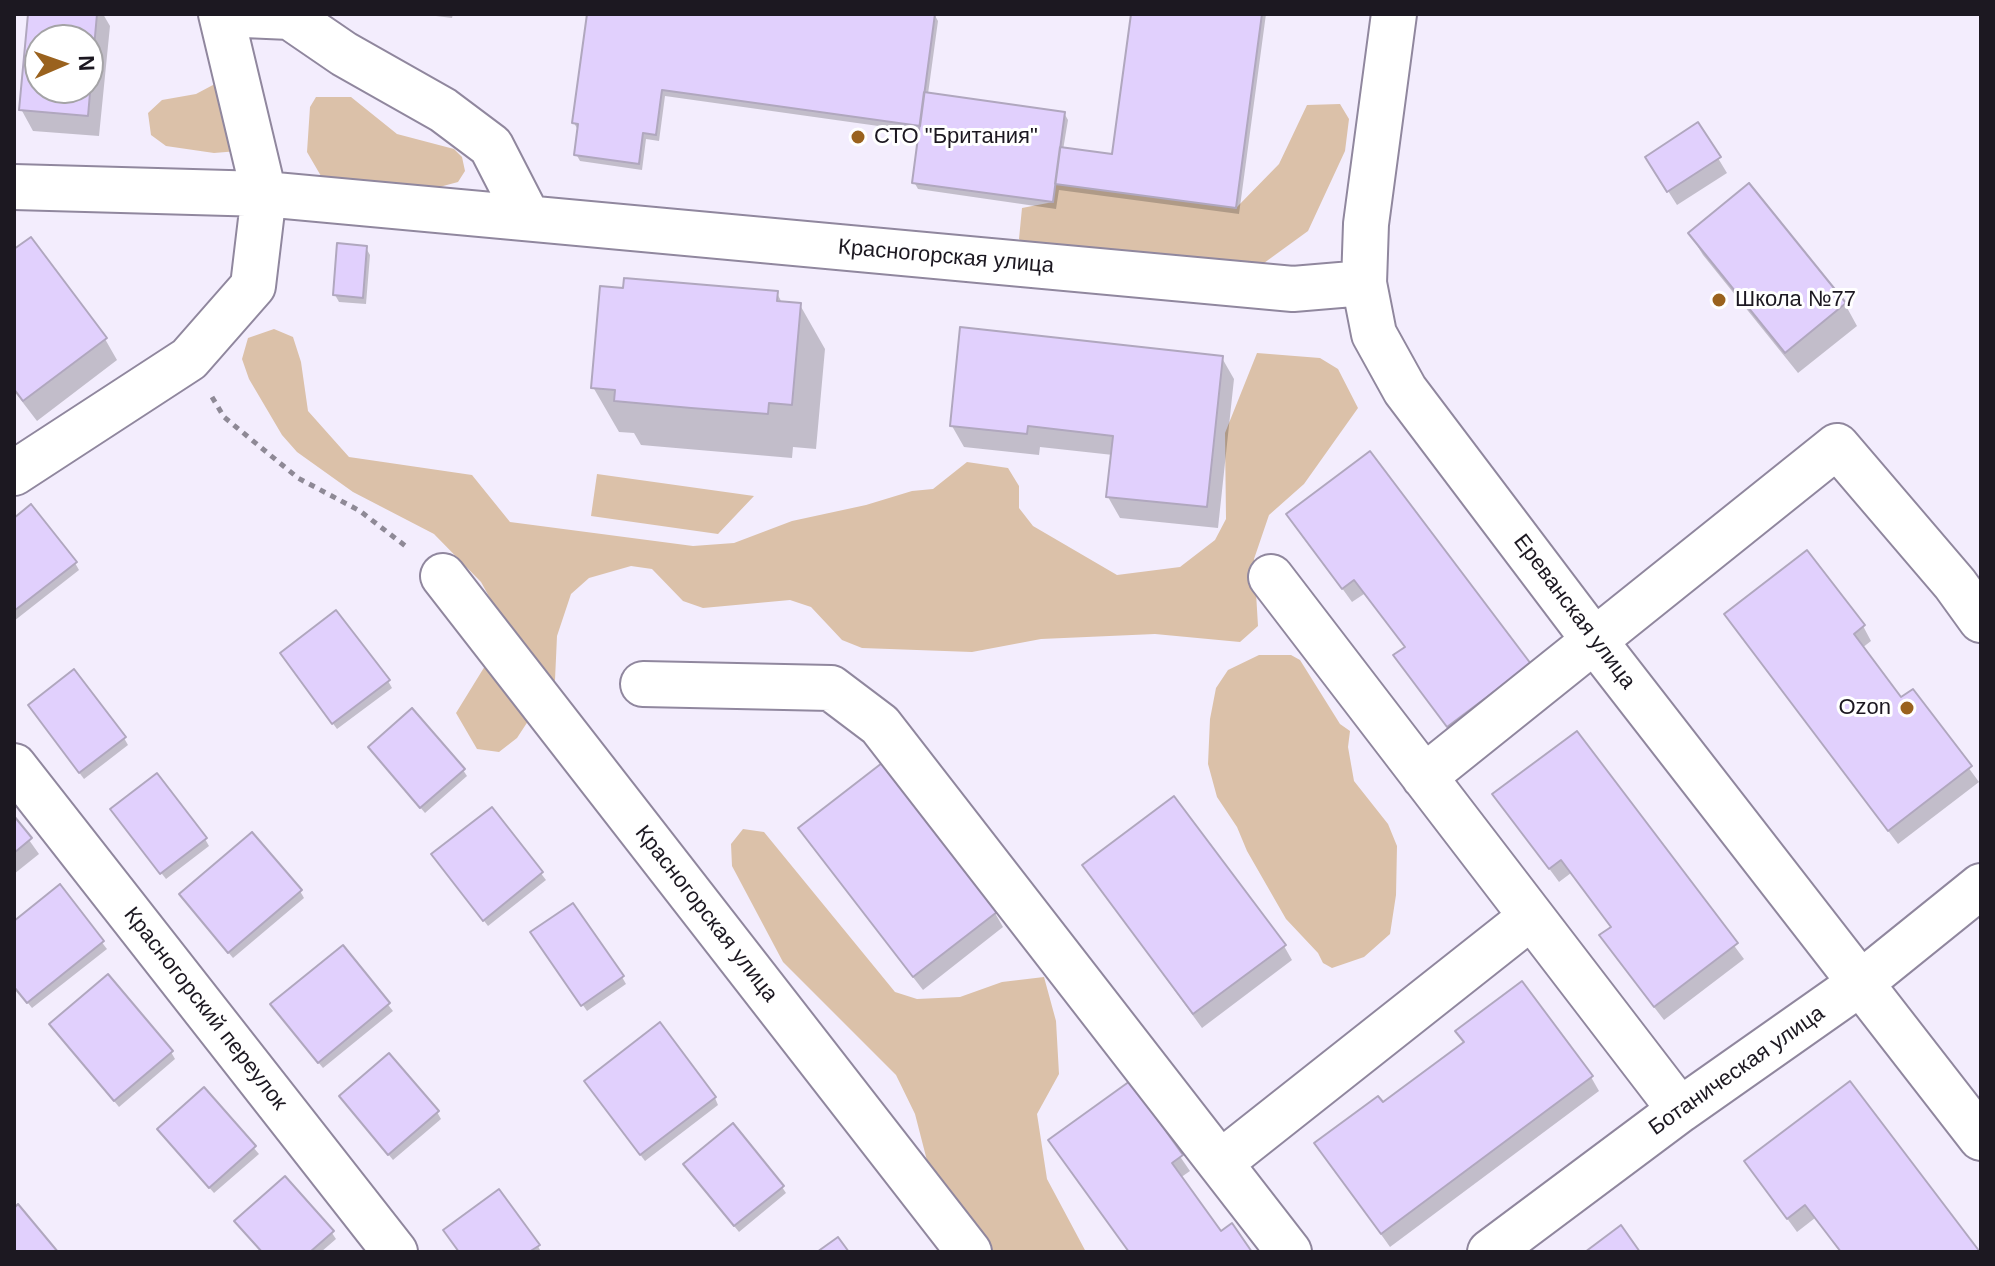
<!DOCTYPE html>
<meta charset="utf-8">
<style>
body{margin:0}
#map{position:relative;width:1995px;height:1266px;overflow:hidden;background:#f3edfd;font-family:Helvetica,sans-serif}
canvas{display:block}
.frame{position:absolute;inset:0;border:16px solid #1c1821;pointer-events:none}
.north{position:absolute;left:24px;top:24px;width:80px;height:80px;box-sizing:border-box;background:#fff;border:2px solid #a4a3a6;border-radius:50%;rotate:88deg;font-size:22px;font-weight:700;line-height:32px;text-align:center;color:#1c1821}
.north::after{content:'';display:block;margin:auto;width:28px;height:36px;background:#9a621e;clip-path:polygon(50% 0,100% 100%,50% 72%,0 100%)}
</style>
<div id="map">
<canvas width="1995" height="1266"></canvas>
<div class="frame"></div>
<div class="north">N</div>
</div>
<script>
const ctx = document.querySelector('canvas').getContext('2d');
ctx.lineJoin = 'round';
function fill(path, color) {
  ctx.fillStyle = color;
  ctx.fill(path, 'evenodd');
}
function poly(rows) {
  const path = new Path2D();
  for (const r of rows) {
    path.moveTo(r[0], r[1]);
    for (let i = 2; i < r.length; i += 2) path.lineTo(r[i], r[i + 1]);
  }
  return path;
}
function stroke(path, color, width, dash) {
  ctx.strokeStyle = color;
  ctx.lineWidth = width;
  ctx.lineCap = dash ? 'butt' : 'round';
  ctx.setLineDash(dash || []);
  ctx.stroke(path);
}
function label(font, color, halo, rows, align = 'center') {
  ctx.font = font + ' Helvetica,sans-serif';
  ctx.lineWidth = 6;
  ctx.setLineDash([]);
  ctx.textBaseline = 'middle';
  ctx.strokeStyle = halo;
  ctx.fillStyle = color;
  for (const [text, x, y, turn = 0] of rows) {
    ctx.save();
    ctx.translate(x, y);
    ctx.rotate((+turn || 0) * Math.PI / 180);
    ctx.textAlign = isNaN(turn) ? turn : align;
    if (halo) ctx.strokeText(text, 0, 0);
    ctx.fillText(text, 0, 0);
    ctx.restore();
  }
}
const green = poly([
 [228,77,238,151,214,153,166,146,151,135,148,113,162,100,196,94],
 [316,97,351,97,397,134,454,149,462,157,465,171,458,182,432,189,343,181,321,176,307,152,310,107],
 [1340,104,1349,119,1345,151,1308,231,1264,263,1180,273,1031,251,1019,239,1022,208,1053,202,1055,184,1236,208,1279,164,1307,105],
 [274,329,293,337,301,362,308,411,349,457,472,475,510,522,693,546,734,543,792,521,866,505,912,491,933,489,967,462,1008,468,1019,486,1019,508,1033,526,1117,575,1180,567,1215,540,1226,519,1225,433,1257,353,1320,358,1338,369,1358,408,1304,484,1269,515,1254,559,1258,626,1240,642,1155,634,1041,639,972,652,862,648,842,640,811,607,790,600,703,608,683,601,652,569,631,566,589,578,571,594,557,636,555,680,517,738,499,752,477,749,456,713,501,640,502,620,481,582,434,534,353,492,297,452,282,435,249,379,242,359,248,338],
 [597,474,754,496,718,534,591,516],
 [1259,655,1291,655,1300,660,1340,724,1350,731,1348,747,1354,781,1388,824,1397,846,1396,895,1390,934,1364,957,1332,968,1323,963,1318,953,1286,919,1247,851,1237,827,1217,797,1208,764,1210,719,1216,688,1228,670],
 [743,829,764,832,895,992,917,999,960,997,1002,982,1044,977,1056,1021,1059,1074,1037,1114,1047,1179,1086,1252,977,1252,948,1242,915,1114,896,1075,783,962,732,866,731,844]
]);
const shadow = poly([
 [30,14,103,14,110,26,99,136,33,131,21,109],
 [40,40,88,40,88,88,40,88],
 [420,14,453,14,452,18],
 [589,14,934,14,938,21,928,94,1064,113,1068,120,1063,150,1114,157,1133,14,1266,14,1239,214,1059,190,1056,209,918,189,914,182,921,132,665,96,659,141,646,139,642,170,580,161,576,154,578,130,574,123],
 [1698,125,1727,173,1677,205,1656,172],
 [1749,186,1845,304,1857,326,1798,373,1703,255,1690,234],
 [366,248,370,255,366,304,339,302,335,295],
 [14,252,105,339,117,360,37,421,14,391],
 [777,293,782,303,800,305,825,349,816,449,793,447,792,458,641,445,634,433,619,432,593,387],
 [1222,358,1234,379,1218,528,1120,518,1108,497,1113,455,1040,447,1039,455,964,447,952,426],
 [1289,515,1529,665,1457,741,1395,656,1406,648,1364,594,1352,602],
 [14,520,75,563,79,570,14,621],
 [1726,615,1863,626,1871,641,1862,648,1901,700,1913,692,1979,782,1898,844],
 [286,660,388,681,392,688,337,729],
 [34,713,124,738,128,745,84,779],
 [1576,733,1744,959,1664,1020,1610,950,1602,936,1612,928,1571,873,1559,882,1495,795],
 [370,748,463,770,467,776,425,813],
 [492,809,546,880,488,926,438,861],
 [117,816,205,839,209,846,166,879],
 [14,819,39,854,14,874],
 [801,828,995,913,1003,927,923,990,809,843],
 [1084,866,1284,946,1292,960,1202,1028],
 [59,887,107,949,32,1008,14,986,14,923],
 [300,891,304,898,233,958,185,901],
 [537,939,622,977,626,984,587,1011],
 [343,948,393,1011,323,1068,276,1012],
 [56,1031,171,1052,175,1059,119,1107],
 [1591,1077,1599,1091,1390,1247,1316,1143,1382,1105],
 [1130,1084,1190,1171,1180,1178,1220,1234,1250,1252,1129,1252],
 [590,1088,715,1098,718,1105,645,1161],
 [204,1090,259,1154,214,1193,164,1136],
 [341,1097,437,1112,441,1119,393,1160],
 [1746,1162,1978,1252,1840,1252,1815,1218,1797,1232],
 [689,1171,782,1187,786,1193,739,1232],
 [236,1221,332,1233,336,1239,321,1252,262,1252],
 [538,1246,541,1252,460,1252]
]);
const building = poly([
 [28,14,97,14,88,116,19,110,28,14],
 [40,40,88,40,88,88,40,88,40,40],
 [587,14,935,14,920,126,662,90,656,135,643,133,639,164,574,155,578,124,572,123,587,14],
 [1131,14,1262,14,1236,208,1055,184,1060,147,1112,154,1131,14],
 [924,92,1065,112,1053,202,912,183,924,92],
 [1698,122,1721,157,1667,192,1645,157,1698,122],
 [1749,183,1846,303,1785,353,1688,233,1749,183],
 [31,237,107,338,23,401,14,389,14,249,31,237],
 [337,243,367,246,363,298,333,295,337,243],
 [624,278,778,291,777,301,801,303,792,405,769,403,768,414,691,408,614,401,615,390,591,388,600,286,623,288,624,278],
 [960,327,1223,356,1207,507,1106,497,1113,436,1028,426,1027,434,950,426,960,327],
 [1370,451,1531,664,1447,727,1393,655,1405,647,1354,580,1342,589,1286,514,1370,451],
 [31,504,77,562,14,611,14,518,31,504],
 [1807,550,1865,625,1854,634,1901,697,1913,689,1972,766,1888,831,1724,614,1807,550],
 [336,610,390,680,332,724,280,653,336,610],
 [74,669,126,737,79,773,28,705,74,669],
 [412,708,465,769,420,808,368,747,412,708],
 [1577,731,1738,943,1654,1007,1599,935,1611,927,1561,860,1549,869,1492,794,1577,731],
 [882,763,997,912,913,977,798,828,882,763],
 [157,773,207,838,160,874,110,809,157,773],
 [1174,796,1286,945,1193,1014,1082,865,1174,796],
 [492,807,543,872,483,921,431,854,492,807],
 [14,816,32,838,14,853,14,816],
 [252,832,302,890,228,953,179,894,252,832],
 [60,884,104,941,27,1003,14,987,14,921,60,884],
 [573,903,624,976,581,1006,530,932,573,903],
 [343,945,390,1003,318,1063,270,1004,343,945],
 [108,974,173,1051,114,1101,49,1024,108,974],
 [1522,981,1593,1076,1381,1234,1314,1143,1378,1096,1383,1102,1464,1042,1455,1031,1522,981],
 [660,1022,716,1097,640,1155,584,1081,660,1022],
 [389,1053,439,1111,388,1155,339,1096,389,1053],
 [1130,1081,1183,1155,1172,1163,1221,1231,1232,1223,1252,1252,1129,1252,1048,1140,1130,1081],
 [1850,1081,1980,1252,1841,1252,1805,1205,1787,1219,1744,1161,1850,1081],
 [204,1087,256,1146,209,1188,157,1129,204,1087],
 [733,1123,784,1186,734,1226,683,1164,733,1123],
 [285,1176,334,1231,310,1252,262,1252,234,1221,285,1176],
 [499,1189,540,1245,529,1252,459,1252,443,1230,499,1189],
 [18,1204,58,1252,14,1252,14,1208,18,1204],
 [1621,1225,1640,1252,1585,1252,1621,1225],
 [838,1237,849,1252,817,1252,838,1237]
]);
const path = poly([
 [212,397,224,417,298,478,360,511,408,548]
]);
const minor = poly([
 [222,14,290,17,344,54,443,110,491,146,528,218],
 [1394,14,1366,224,1364,283,1374,334,1405,390,1594,640,1981,1138],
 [14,187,264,194,1293,289,1364,283],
 [14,473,189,359,253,286,264,194,221,14],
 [443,576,969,1252],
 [1271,577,1680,1110],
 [643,684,831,688,880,725,1289,1252],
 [14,766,395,1252],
 [1424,777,1837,446,1955,584,1981,620],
 [1220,1163,1531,917],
 [1490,1252,1680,1110,1862,982,1981,886]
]);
const markers = [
 [858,137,8,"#9a621e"],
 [1719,300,8,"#9a621e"],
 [1907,708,8,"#9a621e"]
];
const poiNames = [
 ["СТО \"Британия\"",874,137],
 ["Школа №77",1735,300],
 ["Ozon",1891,708,"right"]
];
const streetNames = [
 ["Красногорская улица",946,257,5],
 ["Ереванская улица",1574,612,53],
 ["Красногорская улица",706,914,52],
 ["Красногорский переулок",205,1009,52],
 ["Ботаническая улица",1737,1071,-35]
];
fill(green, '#dbc1a9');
fill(shadow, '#0003');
fill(building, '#e1d0fd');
stroke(building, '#b0a7be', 2);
stroke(minor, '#90879e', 48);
stroke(path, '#8e8996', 5, [6, 6]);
stroke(minor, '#fff', 44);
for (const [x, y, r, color] of markers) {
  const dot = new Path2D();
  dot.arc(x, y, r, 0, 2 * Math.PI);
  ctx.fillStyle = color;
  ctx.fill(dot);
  stroke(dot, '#fff', 3);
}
label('22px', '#1c1821', '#fff', poiNames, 'left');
label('22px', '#1c1821', '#fff', streetNames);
</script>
